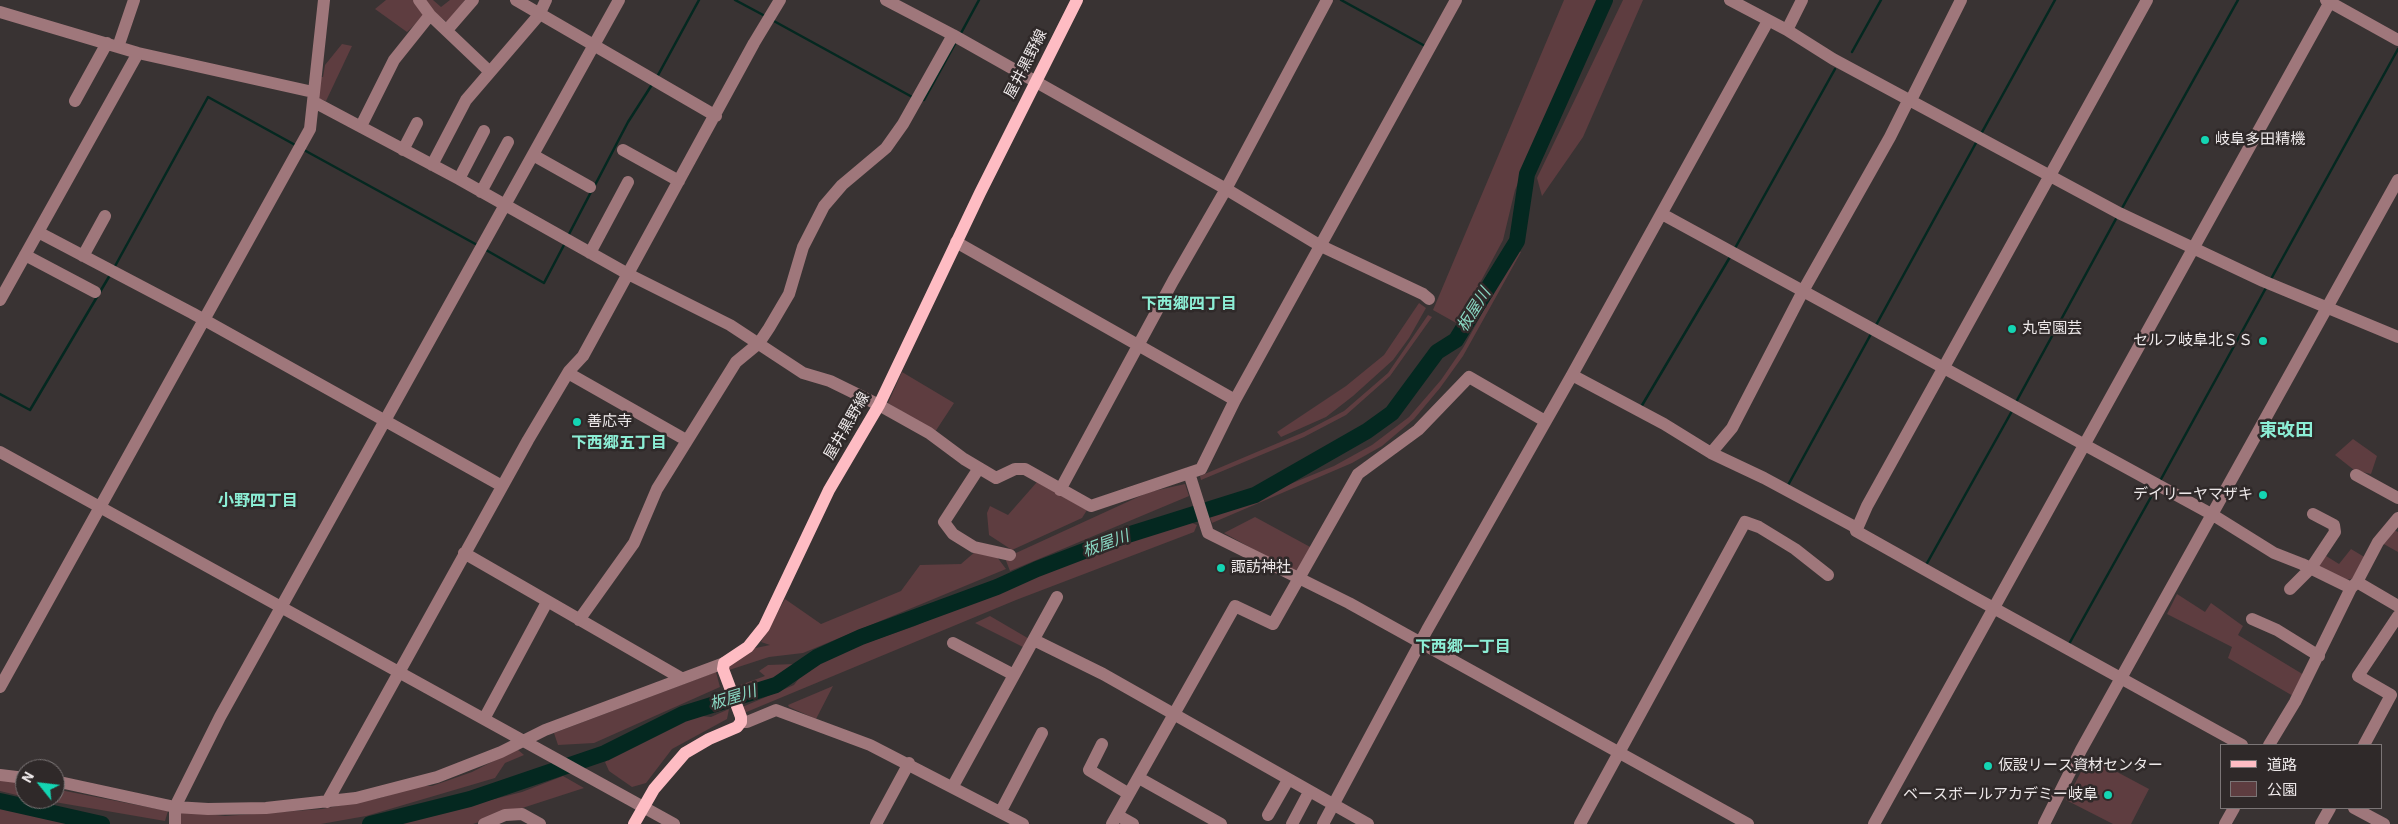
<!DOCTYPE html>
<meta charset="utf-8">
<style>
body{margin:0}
#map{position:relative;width:2398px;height:824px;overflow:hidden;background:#393333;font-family:"IBM Plex Sans","Noto Sans JP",sans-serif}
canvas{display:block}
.legend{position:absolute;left:2220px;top:744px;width:162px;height:65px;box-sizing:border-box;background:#2f2929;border:1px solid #7b7576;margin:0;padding:6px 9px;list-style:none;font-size:15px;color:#ede8e9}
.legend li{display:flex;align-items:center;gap:10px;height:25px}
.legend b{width:25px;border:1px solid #7b7576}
.north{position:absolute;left:15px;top:759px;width:50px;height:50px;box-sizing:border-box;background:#2f2929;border:1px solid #7b7576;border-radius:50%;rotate:299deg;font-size:14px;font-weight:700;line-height:20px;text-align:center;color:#ede8e9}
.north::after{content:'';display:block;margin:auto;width:18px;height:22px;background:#14d5b3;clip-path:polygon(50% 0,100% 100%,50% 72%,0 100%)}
</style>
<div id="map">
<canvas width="2398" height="824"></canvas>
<ul class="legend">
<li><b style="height:6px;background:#febcc3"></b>道路</li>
<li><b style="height:14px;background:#5e3d40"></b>公園</li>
</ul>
<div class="north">N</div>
</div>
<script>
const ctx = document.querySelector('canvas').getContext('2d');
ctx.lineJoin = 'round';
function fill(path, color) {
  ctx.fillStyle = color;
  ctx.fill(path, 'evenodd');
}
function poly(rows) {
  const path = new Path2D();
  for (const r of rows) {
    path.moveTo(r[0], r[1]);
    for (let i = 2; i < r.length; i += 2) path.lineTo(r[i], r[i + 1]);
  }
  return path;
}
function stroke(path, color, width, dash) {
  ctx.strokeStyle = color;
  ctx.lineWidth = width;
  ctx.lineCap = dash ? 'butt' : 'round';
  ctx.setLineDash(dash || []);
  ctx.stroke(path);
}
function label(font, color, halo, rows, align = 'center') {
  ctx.font = font + ' "IBM Plex Sans","Noto Sans JP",sans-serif';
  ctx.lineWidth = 5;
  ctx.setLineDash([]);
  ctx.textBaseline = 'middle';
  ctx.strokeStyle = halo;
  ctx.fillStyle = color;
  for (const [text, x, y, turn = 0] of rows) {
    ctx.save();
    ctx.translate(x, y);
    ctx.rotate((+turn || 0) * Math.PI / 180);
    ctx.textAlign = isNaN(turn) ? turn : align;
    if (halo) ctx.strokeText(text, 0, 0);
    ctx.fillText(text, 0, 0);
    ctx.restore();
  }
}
const green = poly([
 [386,0,433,0,441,7,450,0,465,0,448,23,431,9,407,32,375,9],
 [1564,0,1596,0,1515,190,1503,240,1458,324,1433,310],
 [1623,0,1643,0,1583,137,1542,196,1537,178],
 [342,44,352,46,326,101,320,99,317,93,319,77,323,77,325,65],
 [1517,250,1521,252,1463,356,1440,388,1414,419,1382,446,1352,463,1212,523,1209,514,1239,505,1334,466,1372,445,1409,417,1441,380,1463,348],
 [1419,303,1426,308,1409,338,1393,360,1353,396,1326,417,1281,437,1277,432,1346,386,1384,355],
 [1428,315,1432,317,1390,376,1346,415,1304,437,1201,480,1200,476,1304,432,1344,411,1388,373],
 [902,372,954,403,935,432,888,403],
 [2353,439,2377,456,2371,474,2354,470,2335,455],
 [1037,482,1087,510,1082,518,1012,550,989,535,987,513,990,506,1008,515],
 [1185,484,1189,496,1010,571,1005,558,1149,492],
 [1255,517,1312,548,1298,574,1224,533],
 [1187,521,1197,525,1194,532,1016,600,744,713,740,708,794,685,806,669,825,653,866,643,915,626,982,596,1026,581,1043,571,1156,529],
 [2394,530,2398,532,2398,552,2382,543],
 [2351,549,2366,558,2355,578,2346,580,2317,566,2323,554,2339,564],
 [976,551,997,557,1006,569,803,653,769,657,726,671,737,652,770,645,761,642,785,599,821,624,901,591,920,565,961,564],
 [2177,594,2205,612,2211,603,2243,626,2238,635,2304,675,2293,696,2228,658,2232,647,2167,614],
 [990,616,1031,640,1025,648,975,623],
 [795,664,798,670,776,685,749,690,732,688,765,676,759,671,768,665],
 [716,672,720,687,594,743,558,745,554,733],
 [833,686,816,719,789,707,788,705],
 [729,709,727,719,672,749,646,783,632,787,609,771,605,762,615,753,683,714,711,717],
 [517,749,524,755,505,763,495,778,366,816,321,824,179,824,181,811,225,816,322,809,380,798,418,786,432,786,472,772],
 [2089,757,2149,789,2131,824,2113,824,2066,800],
 [0,776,25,782,25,797,0,791],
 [563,776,584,788,473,824,396,824,522,792],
 [55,789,168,811,165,821,37,799,55,799],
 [0,808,72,822,80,824,0,824]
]);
const stream = poly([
 [735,0,765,16],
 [1341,0,1425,46],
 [772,20,914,98],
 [960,35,979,0],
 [1852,52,1881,0],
 [657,77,699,0],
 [921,100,924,100,956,42],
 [1981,134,2055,0],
 [304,150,479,246],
 [594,187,628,122,653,83],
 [2121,210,2238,0],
 [568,236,591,192],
 [486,250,544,283,565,243],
 [1734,250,1835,69],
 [114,268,208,97,297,146],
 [2271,279,2398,49],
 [1875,327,1977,141],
 [0,394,30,410,110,275],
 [2015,404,2117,217],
 [1641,407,1730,257],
 [2160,481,2267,286],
 [1787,487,1871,334],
 [1926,565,2012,411],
 [2069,644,2156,488]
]);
const river = poly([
 [0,801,102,824],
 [370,824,470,799,605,753,683,714,776,685,817,657,861,637,997,587,1037,569,1118,538,1255,495,1367,431,1392,413,1437,352,1456,340,1517,241,1527,174,1605,0]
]);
const minor = poly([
 [419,0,430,15],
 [516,0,716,116],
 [886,0,953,35,1226,189,1319,245,1423,294,1429,299],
 [1730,0,1787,30,1833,59,2119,213,2263,281,2398,337],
 [2326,0,2398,40],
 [0,12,138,53,313,92],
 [447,30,473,0],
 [1787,30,1802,0],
 [118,47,134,0],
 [1911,100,1961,0],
 [75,101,107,43],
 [314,102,459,179,628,274,730,325,803,373,830,381,879,405,929,433,964,459,996,478,1015,469,1025,469,1091,506,1201,469,1235,400,1456,0],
 [361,126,394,60,430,15,490,72],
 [403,150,417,123],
 [623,150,679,181],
 [533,155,590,187],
 [432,165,466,100,539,15,546,0],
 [459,179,484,131],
 [481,192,508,142],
 [1662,214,2213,515,2274,553,2302,564,2351,588],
 [38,232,192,313,502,486],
 [956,242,1235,400],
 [590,253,628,182],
 [25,255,95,292],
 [83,256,105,216],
 [0,300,138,53],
 [568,373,686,440],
 [1572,375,1664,424,1711,453,1764,478,1855,527,1856,531,1970,595,2242,745],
 [0,452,674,824],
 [1711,453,1732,428,1803,291,1890,137,1909,99],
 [979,468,944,522,953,534,974,547,1010,555],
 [1189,473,1208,533,1349,603,1748,824],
 [2356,475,2398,498],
 [1060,490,1173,281,1226,189,1327,0],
 [1856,531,1867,506,1944,367,2147,0],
 [464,553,681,678],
 [2357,582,2398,606],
 [2290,589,2311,568,2335,532,2334,525,2313,514],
 [2252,619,2277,630,2319,656],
 [579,620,634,543,657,489,736,362,759,343,769,328,789,294,803,247,824,206,842,185,886,148,903,124,953,35],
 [1034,640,1103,674,1368,824],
 [953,643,1014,675],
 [0,687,310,129,324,0],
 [484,719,547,602],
 [741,722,747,722,776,710,870,745,1023,824],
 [1102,744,1089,770,1129,794],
 [2269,745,2295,702,2351,588,2357,582,2378,542,2398,518],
 [2364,745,2391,695,2358,676,2398,616],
 [0,775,25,778],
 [1139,778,1221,824],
 [55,781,175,807,208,809,266,808,356,798,437,777,501,752,545,730,724,663],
 [953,786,1057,597],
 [327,802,528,440,569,371,583,356,754,43,780,0],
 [2354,808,2384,824],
 [1001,811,1042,733],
 [1117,815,1133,824],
 [1268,815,1288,780],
 [175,824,175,807,220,717,619,0],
 [484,824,505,815,522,814,540,824],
 [876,824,909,763],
 [1112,824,1235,606,1273,624,1358,474,1418,430,1469,377,1545,421],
 [1292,824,1309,792],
 [1323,824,1427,630,1572,375,1768,21],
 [1580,824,1745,522,1759,527,1795,549,1828,575],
 [1874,824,2331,0],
 [2044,824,2081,750,2398,180],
 [2225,824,2234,808],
 [2321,824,2330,808]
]);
const major = poly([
 [634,824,654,789,685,753,709,739,737,727,741,722,741,717,723,669,724,663,748,647,764,627,829,490,879,405,980,193,1077,0]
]);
const markers = [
 [2205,140,5,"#14d5b3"],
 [2012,329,5,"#14d5b3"],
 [2263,341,5,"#14d5b3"],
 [577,422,5,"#14d5b3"],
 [2263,495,5,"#14d5b3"],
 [1221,568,5,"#14d5b3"],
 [1988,766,5,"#14d5b3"],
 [2108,795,5,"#14d5b3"]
];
const streetNames = [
 ["屋井黒野線",1026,64,-63],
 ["屋井黒野線",847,426,-60]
];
const poiNames = [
 ["岐阜多田精機",2215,140],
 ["丸宮園芸",2022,329],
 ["セルフ岐阜北ＳＳ",2253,341,"right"],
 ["善応寺",587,422],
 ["デイリーヤマザキ",2253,495,"right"],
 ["諏訪神社",1231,568],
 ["仮設リース資材センター",1998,766],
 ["ベースボールアカデミー岐阜",2098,795,"right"]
];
const neighbourhoodNames = [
 ["下西郷四丁目",1189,304],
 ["下西郷五丁目",619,443],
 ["小野四丁目",258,501],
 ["下西郷一丁目",1463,647]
];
const waterNames = [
 ["板屋川",1474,310,-58],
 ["板屋川",1106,544,-20],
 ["板屋川",733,698,-17]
];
const quarterNames = [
 ["東改田",2286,431]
];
fill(green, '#5e3d40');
stroke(stream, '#042820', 2.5);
stroke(river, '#042820', 16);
stroke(minor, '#9f777b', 12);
stroke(major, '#febcc3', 12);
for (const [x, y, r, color] of markers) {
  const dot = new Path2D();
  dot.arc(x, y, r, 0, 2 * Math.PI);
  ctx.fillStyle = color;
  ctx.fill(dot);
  stroke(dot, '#2f2929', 2);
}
label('15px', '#ede8e9', '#2f2929', streetNames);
label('15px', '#ede8e9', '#2f2929', poiNames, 'left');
label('bold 16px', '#8ceed5', '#2f2929', neighbourhoodNames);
label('italic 16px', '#89d7c2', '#2f2929', waterNames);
label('bold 18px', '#8ceed5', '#2f2929', quarterNames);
</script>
